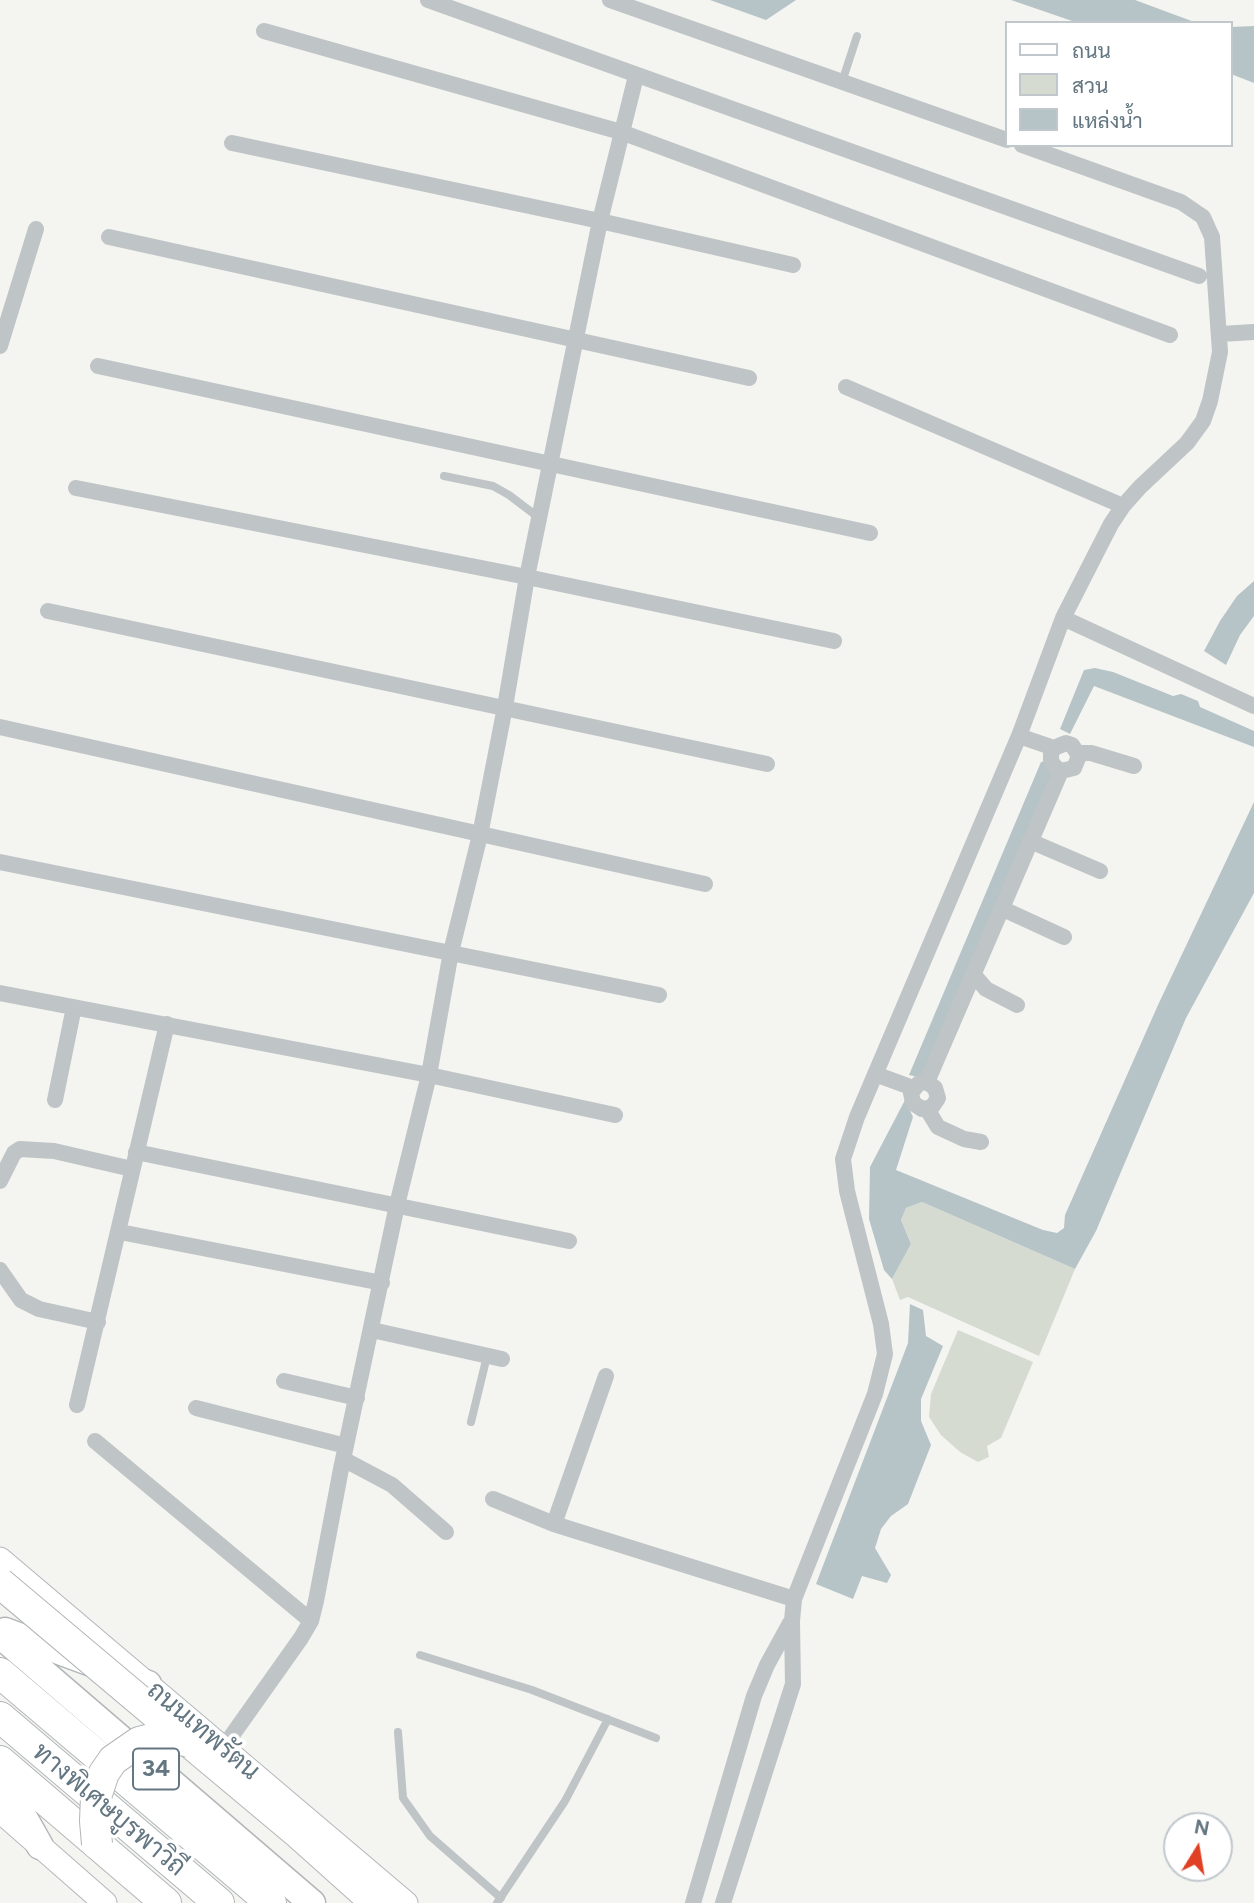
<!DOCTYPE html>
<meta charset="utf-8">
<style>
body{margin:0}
#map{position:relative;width:1254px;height:1903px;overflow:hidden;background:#f4f4f0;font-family:Figtree,Sarabun,sans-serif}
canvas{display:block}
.legend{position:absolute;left:1005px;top:21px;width:228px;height:126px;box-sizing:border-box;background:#fff;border:2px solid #c1c8cd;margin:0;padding:9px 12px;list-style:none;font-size:21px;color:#637681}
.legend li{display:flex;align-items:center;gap:14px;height:35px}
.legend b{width:35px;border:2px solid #c1c8cd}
.north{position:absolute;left:1163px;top:1812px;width:70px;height:70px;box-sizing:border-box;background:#fff;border:2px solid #c1c8cd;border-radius:50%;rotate:11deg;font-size:19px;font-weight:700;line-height:28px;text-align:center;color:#637681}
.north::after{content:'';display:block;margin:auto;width:24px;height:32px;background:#e04124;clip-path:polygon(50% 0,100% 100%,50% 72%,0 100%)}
</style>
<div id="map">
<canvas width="1254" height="1903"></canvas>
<ul class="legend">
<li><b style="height:9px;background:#fff"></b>ถนน</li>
<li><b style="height:19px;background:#d6dbd1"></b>สวน</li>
<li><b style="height:19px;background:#b6c4c7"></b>แหล่งน้ำ</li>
</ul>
<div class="north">N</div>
</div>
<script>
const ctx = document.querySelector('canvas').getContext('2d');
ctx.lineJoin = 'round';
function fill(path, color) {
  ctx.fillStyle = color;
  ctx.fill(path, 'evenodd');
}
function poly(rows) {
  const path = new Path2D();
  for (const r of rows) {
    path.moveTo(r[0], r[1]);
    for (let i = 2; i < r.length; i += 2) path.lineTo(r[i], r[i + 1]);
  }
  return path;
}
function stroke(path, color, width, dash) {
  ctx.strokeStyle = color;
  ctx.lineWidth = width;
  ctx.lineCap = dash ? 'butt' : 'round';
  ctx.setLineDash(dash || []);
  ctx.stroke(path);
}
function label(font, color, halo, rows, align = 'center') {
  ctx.font = font + ' Figtree,Sarabun,sans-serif';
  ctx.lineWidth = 7;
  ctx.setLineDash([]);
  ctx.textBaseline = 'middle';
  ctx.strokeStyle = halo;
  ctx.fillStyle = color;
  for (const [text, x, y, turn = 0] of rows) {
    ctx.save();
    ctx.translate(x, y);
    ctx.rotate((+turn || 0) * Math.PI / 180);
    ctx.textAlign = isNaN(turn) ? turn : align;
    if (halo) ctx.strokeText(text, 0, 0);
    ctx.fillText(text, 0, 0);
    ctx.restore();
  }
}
const green = poly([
 [922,1202,1075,1269,1039,1356,908,1297,900,1300,892,1279,911,1244,901,1220,906,1208],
 [958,1330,1033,1362,1001,1438,987,1446,989,1457,978,1462,960,1452,941,1435,929,1417,931,1394]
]);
const water = poly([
 [710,0,796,0,766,20],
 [1011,0,1135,0,1197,23,1078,23],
 [1254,26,1254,83,1231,74,1231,27],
 [1254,581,1254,616,1240,635,1226,665,1204,651,1220,621,1237,596],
 [1095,668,1113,672,1173,696,1181,694,1198,701,1200,707,1254,731,1254,747,1094,686,1070,734,1060,729,1084,670],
 [1047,761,1053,767,1052,779,923,1078,909,1075,1041,762],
 [1254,802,1254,893,1186,1018,1096,1231,1075,1269,922,1202,906,1208,901,1220,911,1244,892,1279,884,1270,869,1219,870,1167,905,1100,913,1117,896,1170,1043,1230,1057,1233,1064,1228,1065,1215,1158,1005],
 [910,1304,923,1310,926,1336,943,1346,921,1399,921,1421,931,1445,908,1504,891,1516,881,1529,875,1548,891,1575,887,1583,862,1576,853,1599,816,1584,908,1343]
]);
const service = poly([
 [842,82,857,36],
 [444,476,493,486,509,495,538,517],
 [471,1422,487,1356],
 [420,1655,532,1690,656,1738],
 [398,1732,403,1798,430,1836,501,1898],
 [497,1903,565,1801,608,1719]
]);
const minor = poly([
 [428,0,1199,276],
 [610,0,1007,140],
 [264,31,621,132,1170,335],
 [232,143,600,221,793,265],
 [109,237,749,378],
 [1220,334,1254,332],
 [0,346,36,229],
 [98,366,870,533],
 [846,387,1123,506],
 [76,488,527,577,834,641],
 [48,611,767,764],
 [1063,618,1254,706],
 [0,727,705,884],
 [1019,736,1054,748,1066,743,1072,745,1079,756,1074,768,1061,771,1055,767,1051,761,1051,754,1054,748],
 [1078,753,1091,753,1134,766],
 [1030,841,1100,871],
 [0,862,659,995],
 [1003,909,1064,937],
 [974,975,986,989,1017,1005],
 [0,993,429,1075,615,1115],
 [875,1074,913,1088],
 [927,1082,935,1088,938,1098,932,1107,922,1109,913,1103,911,1093,919,1083,927,1082,1061,771],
 [55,1100,74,1007],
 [927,1109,938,1127,964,1139,981,1142],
 [136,1152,569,1241],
 [0,1181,14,1153,20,1149,54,1151,132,1169],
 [120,1232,382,1283],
 [0,1270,21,1300,39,1309,98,1322],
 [372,1330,502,1359],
 [284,1381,357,1398],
 [77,1405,167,1024],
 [196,1408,346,1446],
 [95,1441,311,1621],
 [343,1459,392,1485,446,1532],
 [493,1499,554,1524,794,1599],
 [554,1524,606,1376],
 [223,1748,301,1638,311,1621,316,1601,341,1469,397,1205,429,1075,451,952,480,835,505,707,527,577,600,221,636,76],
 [693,1903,754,1696,767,1665,790,1623],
 [723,1903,793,1684,792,1621,794,1599,875,1394,885,1354,881,1324,847,1191,843,1159,857,1117,1019,736,1063,618,1111,524,1123,506,1140,487,1187,443,1203,421,1210,401,1220,352,1212,237,1203,217,1181,202,1022,145]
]);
const secondary = poly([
 [0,1559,406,1903],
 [0,1811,105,1903]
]);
const trunk = poly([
 [5,1631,148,1684],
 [0,1635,312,1903],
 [0,1775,40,1846]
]);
const motorway = poly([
 [0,1673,271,1903],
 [0,1717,219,1903],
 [189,1742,299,1834,376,1903],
 [0,1761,166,1903]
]);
const motorwayBridge = poly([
 [0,1583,189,1742],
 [97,1844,95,1821,96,1797,104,1773,113,1760,139,1742,151,1739,172,1738,189,1742]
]);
const shields = [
 [156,1769,46]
];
const shieldNames = [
 ["34",156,1769]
];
const streetNames = [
 ["ถนนเทพรัตน",203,1731,40],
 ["ทางพิเศษบูรพาวิถี",109,1810,40]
];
fill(green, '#d6dbd1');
fill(water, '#b6c4c7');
stroke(secondary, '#b1b7bb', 25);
stroke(trunk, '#b2b6b8', 29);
stroke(motorway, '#b2b6b8', 32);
stroke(service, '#bfc4c6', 8);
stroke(minor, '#bfc4c6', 16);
stroke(secondary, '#fff', 23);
stroke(trunk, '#fff', 26);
stroke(motorway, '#fff', 30);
stroke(motorwayBridge, '#b2b6b8', 32, []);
stroke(motorwayBridge, '#fff', 30);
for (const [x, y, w] of shields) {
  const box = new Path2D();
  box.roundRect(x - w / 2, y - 20.5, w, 41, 5);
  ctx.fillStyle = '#fff';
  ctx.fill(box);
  stroke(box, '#637681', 2);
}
label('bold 24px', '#637681', null, shieldNames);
label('26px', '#637681', '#fff', streetNames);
</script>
